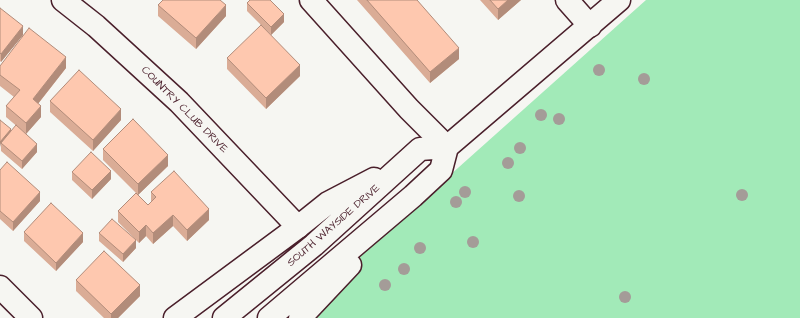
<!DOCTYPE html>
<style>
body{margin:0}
canvas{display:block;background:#f6f6f2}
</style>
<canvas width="800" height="318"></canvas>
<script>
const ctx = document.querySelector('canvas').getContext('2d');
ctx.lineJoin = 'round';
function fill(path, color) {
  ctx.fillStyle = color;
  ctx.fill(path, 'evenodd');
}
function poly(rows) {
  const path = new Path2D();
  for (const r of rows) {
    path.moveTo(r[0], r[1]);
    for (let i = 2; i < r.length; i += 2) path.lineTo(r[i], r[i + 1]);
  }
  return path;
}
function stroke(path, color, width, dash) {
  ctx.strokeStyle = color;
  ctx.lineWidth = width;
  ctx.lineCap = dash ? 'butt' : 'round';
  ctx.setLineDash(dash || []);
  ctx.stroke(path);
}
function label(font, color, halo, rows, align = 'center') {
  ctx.font = font + ' "Architects Daughter",sans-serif';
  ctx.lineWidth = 4;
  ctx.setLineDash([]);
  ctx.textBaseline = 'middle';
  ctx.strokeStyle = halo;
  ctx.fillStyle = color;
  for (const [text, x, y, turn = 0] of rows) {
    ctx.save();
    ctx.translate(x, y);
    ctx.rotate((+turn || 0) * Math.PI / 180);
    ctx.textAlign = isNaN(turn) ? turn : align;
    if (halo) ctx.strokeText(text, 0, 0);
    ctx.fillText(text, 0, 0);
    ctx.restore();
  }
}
const green = poly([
 [646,0,800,0,800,318,290,318]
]);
const minor = poly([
 [63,0,96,26,179,102,298,227],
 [311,0,409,109,447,147],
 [567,0,590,26],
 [0,287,31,318]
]);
const major = poly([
 [175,318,298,227,328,203,374,179],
 [224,318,314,245,420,149,447,147],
 [269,318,413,196,441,170,447,147,619,0],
 [300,318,350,265]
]);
const trees = [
 [599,70],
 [644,79],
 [541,115],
 [559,119],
 [520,148],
 [508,163],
 [465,192],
 [742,195],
 [519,196],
 [456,202],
 [473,242],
 [420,248],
 [404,269],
 [385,285],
 [625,297]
];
const wall = poly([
 [357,0,417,0,459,59,430,83],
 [480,0,521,0,498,20],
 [247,3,284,22,271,35,247,11],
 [158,5,226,16,196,49,158,16],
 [0,8,23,35,1,62,0,61],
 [227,58,300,76,266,109,227,69],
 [0,66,66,68,38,104,41,117,26,134,6,117,6,106,14,97,0,86],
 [50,101,121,120,93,151,50,112],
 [0,120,11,131,37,152,22,169,1,151],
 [103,149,168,166,138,195,148,205,151,202,151,192,209,220,187,241,173,226,153,244,146,236,139,243,118,222,118,211,136,193,103,160],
 [0,170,40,201,13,231,0,219],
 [72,172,111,179,92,199,72,180],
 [24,232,83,242,56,271,24,241],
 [99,233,136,248,123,262,99,241],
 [76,280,140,296,118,318,104,318,76,291]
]);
const shadedWall = poly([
 [508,0,521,0,498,20,498,9],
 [226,5,226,16,196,49,196,38],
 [284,14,284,22,271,35,271,27],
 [23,26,23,35,1,62,1,54],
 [459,48,459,59,430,83,430,72],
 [66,57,66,68,33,110,33,99],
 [300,65,300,76,266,109,266,98],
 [41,106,41,117,26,134,26,123],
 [121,109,121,120,93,151,93,140],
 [11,129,11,133,1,143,0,147,0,142],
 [37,144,37,152,22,169,22,161],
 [168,155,168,166,138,195,138,184],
 [111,171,111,179,92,199,92,190],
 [40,192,40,201,13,231,13,222],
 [209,209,209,220,187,241,187,230],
 [173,215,173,226,153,244,153,233],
 [146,225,146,236,139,243,139,232],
 [83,233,83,242,56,271,56,263],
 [136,240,136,248,123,262,123,254],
 [140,285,140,296,118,318,111,318,111,314]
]);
const building = poly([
 [163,0,220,0,226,5,196,38,158,5,163,0],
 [250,0,270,0,284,14,271,27,247,3,250,0],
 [367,0,417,0,459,48,430,72,367,0],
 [490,0,508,0,498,9,490,0],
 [0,8,23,26,1,54,0,53,0,8],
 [261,25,300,65,266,98,227,58,261,25],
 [29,28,66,57,33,99,41,106,26,123,6,106,20,90,0,75,0,66,29,28],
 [79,70,121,109,93,140,50,101,79,70],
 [133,119,168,155,138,184,103,149,133,119],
 [0,120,11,129,0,142,0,120],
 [16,125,37,144,22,161,1,143,16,125],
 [91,152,111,171,92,190,72,172,91,152],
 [7,162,40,192,13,222,0,211,0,170,7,162],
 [174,171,209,209,187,230,173,215,153,233,146,225,139,232,118,211,136,193,148,205,156,197,151,192,174,171],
 [51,203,83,233,56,263,24,232,51,203],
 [112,219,136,240,123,254,99,233,112,219],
 [104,251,140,285,111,314,76,280,104,251]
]);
const streetNames = [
 ["COUNTRY CLUB DRIVE",184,110,45],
 ["SOUTH WAYSIDE DRIVE",334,226,-41]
];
fill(green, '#a2eab8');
stroke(minor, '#4a1f2b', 25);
stroke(major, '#4a1f2b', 25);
stroke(minor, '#f6f6f2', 22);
stroke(major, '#f6f6f2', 22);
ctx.fillStyle = '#a49c98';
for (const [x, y] of trees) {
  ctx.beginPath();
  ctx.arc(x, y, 6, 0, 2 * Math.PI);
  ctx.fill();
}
fill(wall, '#daac96');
fill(shadedWall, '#b28c7a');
fill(building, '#fec8af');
stroke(building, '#b28c7a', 1);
label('11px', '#4a1f2b', '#f6f6f2', streetNames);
</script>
